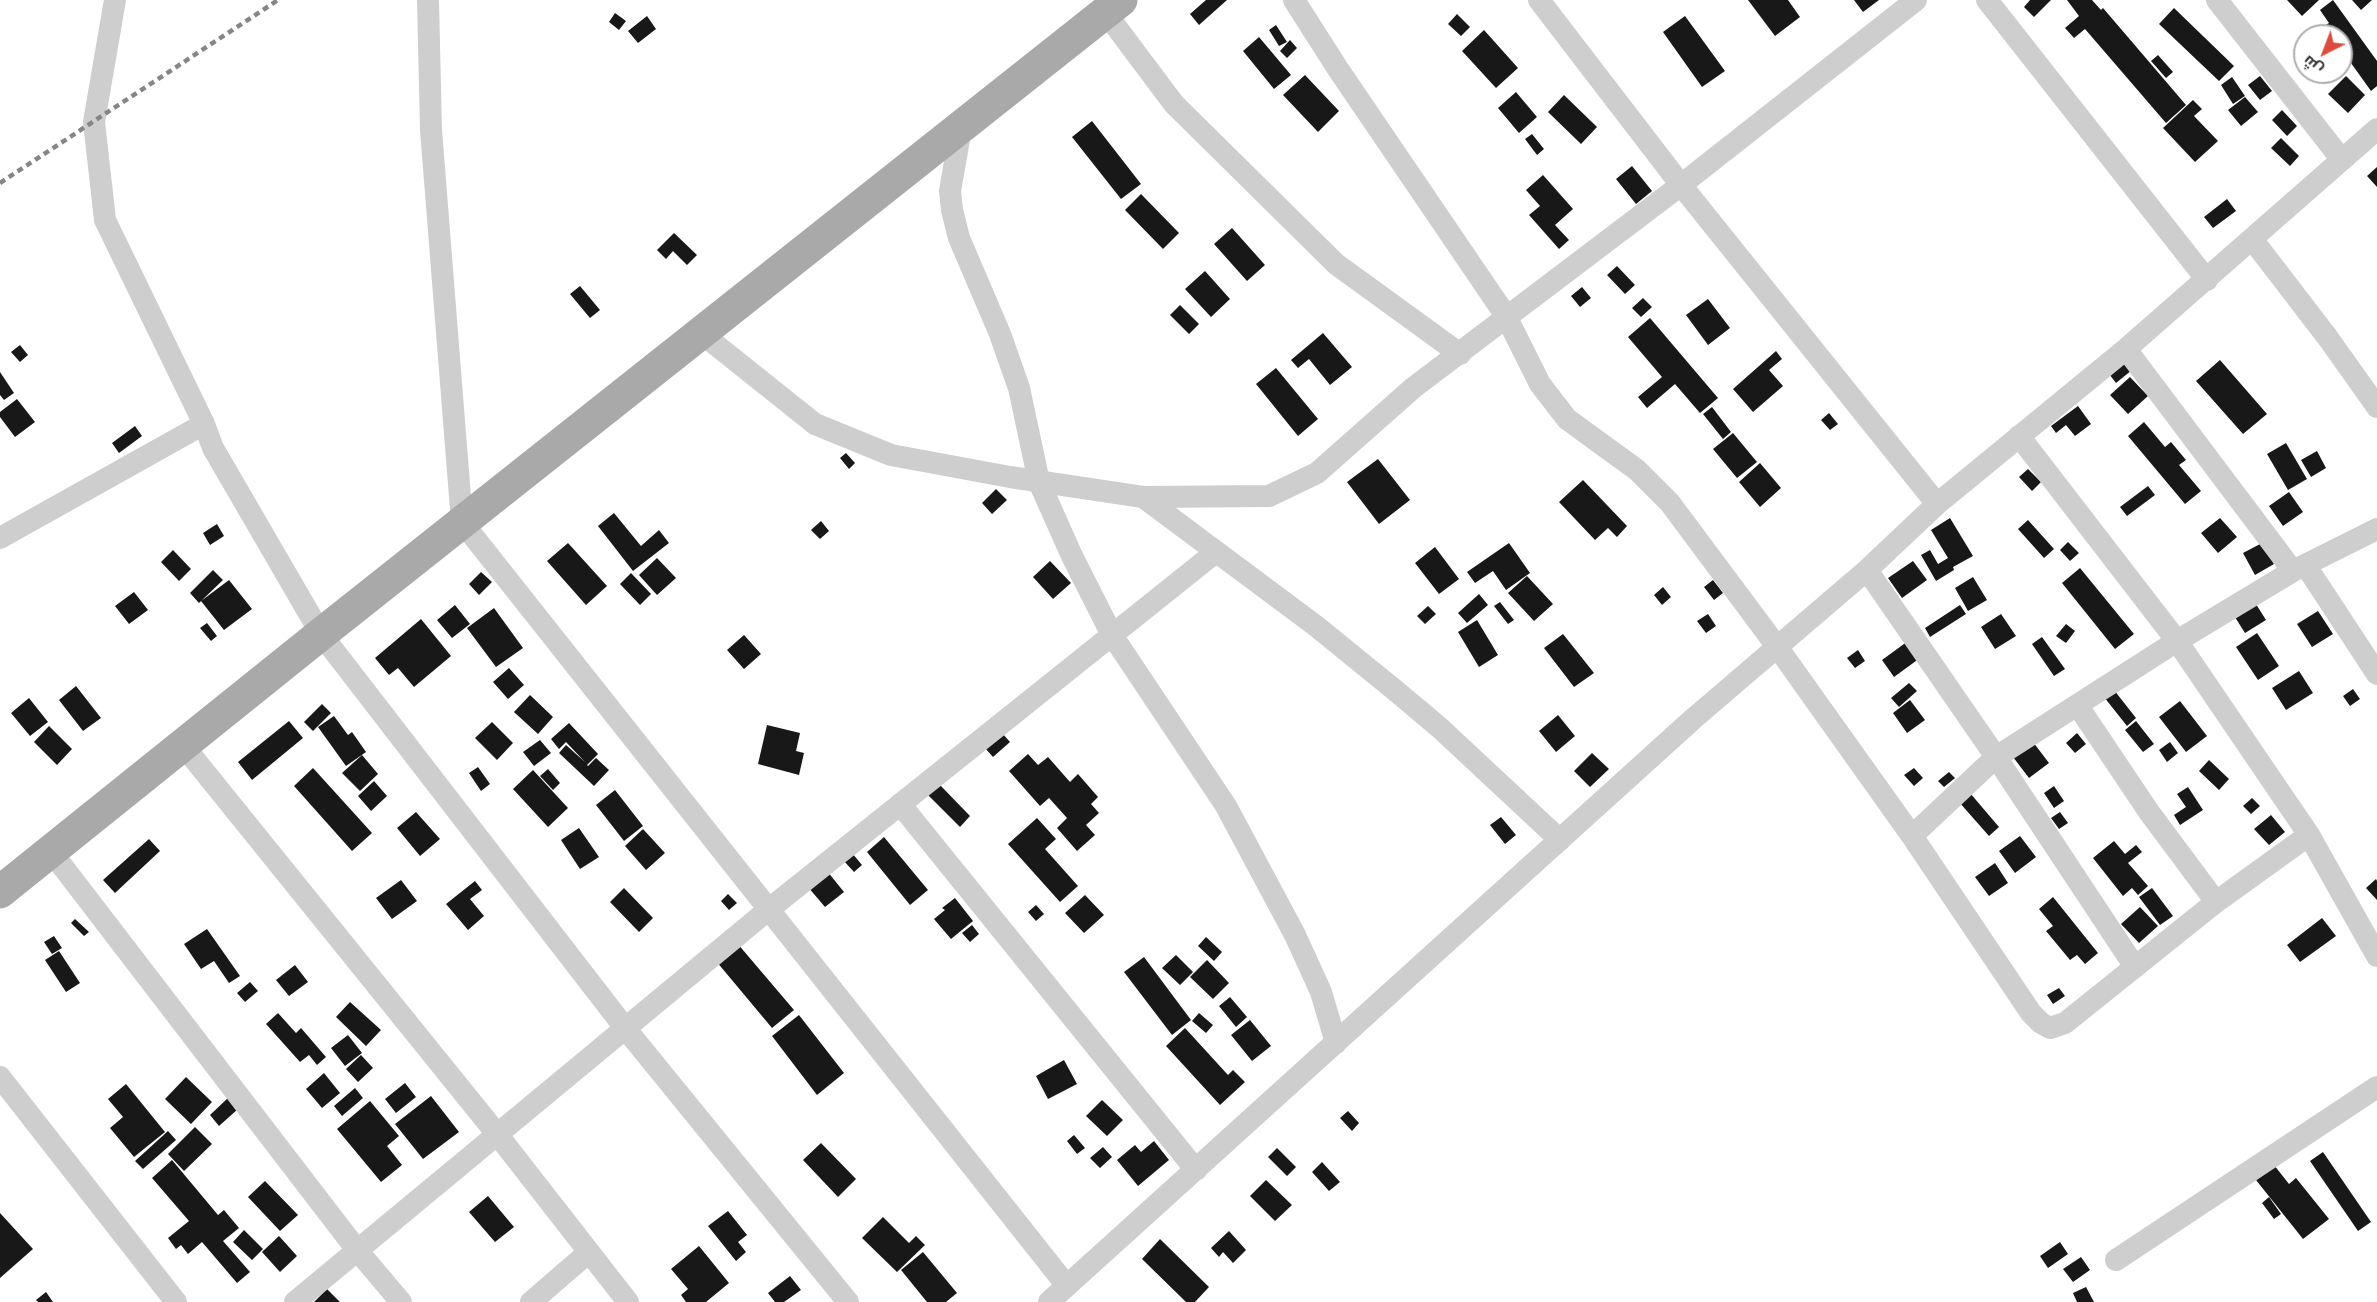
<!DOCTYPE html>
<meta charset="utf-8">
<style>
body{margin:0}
#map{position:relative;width:2377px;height:1302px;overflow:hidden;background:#fff;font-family:"Noto Sans",Cairo,sans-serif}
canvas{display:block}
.north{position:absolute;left:2293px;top:24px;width:60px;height:60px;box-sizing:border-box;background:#fff;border:2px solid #adadad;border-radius:50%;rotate:222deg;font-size:16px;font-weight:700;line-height:24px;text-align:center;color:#313131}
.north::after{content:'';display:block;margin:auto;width:21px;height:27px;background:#dd4c3e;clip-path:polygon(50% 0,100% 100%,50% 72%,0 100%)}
</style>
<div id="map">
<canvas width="2377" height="1302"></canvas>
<div class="north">ش</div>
</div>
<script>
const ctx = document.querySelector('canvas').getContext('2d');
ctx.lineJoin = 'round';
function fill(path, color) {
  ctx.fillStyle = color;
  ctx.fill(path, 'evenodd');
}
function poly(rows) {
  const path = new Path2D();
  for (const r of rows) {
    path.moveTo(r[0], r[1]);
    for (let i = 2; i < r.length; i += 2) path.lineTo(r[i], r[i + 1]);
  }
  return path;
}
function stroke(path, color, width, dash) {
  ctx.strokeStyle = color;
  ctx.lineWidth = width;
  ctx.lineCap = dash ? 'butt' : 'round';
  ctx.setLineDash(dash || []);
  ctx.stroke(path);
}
const building = poly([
 [1206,0,1227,0,1199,25,1190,14],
 [1748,0,1788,0,1800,17,1775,36],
 [1854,0,1879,0,1863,12],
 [2030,0,2051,0,2034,17,2024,7],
 [2067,0,2092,0,2101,10,2103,8,2186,105,2166,123,2085,29,2074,38,2065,28,2079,16],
 [2287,0,2319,0,2302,16],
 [2333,0,2377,61,2377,86,2371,91,2341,49,2341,36,2331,36,2324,26,2329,23,2320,10],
 [2352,0,2372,0,2361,10],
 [2174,8,2234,66,2219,81,2159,24],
 [615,13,626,21,619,30,609,22],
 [1457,14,1470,27,1461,36,1448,24],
 [647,16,656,29,638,43,628,31],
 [1685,16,1725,71,1702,87,1663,32],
 [1276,25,1287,42,1279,46,1269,30],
 [1484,30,1518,68,1496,88,1462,51],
 [1259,37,1291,75,1274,89,1243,51],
 [1290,40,1297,48,1287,58,1280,51],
 [2158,55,2173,72,2166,78,2151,61],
 [1305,75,1339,111,1318,132,1283,95],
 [2260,76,2272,91,2260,100,2248,85],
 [2346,76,2365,95,2348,113,2328,94],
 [2232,77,2245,96,2233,104,2221,85],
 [1516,92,1537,117,1519,133,1498,108],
 [1564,95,1597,127,1581,144,1548,112],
 [2245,97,2258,112,2241,126,2228,110],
 [2193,100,2202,109,2194,116,2218,141,2195,162,2163,128],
 [2282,110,2297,126,2287,136,2272,120],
 [1092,121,1141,184,1121,199,1072,137],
 [1532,134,1544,149,1537,155,1525,139],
 [2281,138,2299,156,2290,166,2271,148],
 [1632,166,1652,191,1636,204,1616,179],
 [2377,167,2377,187,2367,176],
 [1543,175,1573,209,1555,225,1569,240,1559,249,1529,215,1540,206,1526,190],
 [1141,194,1179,233,1163,249,1125,210],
 [2227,199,2236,211,2213,228,2204,217],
 [1232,228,1265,265,1247,281,1214,244],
 [674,233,697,255,687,265,673,251,666,259,657,250],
 [1617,266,1635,285,1625,294,1607,275],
 [1205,271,1230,299,1211,317,1185,289],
 [580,286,600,310,590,318,570,294],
 [1582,287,1591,298,1580,307,1571,296],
 [1643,298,1652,307,1641,317,1632,308],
 [1708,299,1730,328,1708,345,1686,315],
 [1180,305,1199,324,1189,334,1170,315],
 [1650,318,1718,398,1700,413,1675,384,1647,408,1638,397,1662,377,1628,337],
 [1323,333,1352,367,1330,385,1309,359,1298,368,1291,360],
 [20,345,28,355,20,362,11,352],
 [1776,351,1782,359,1769,370,1783,386,1753,412,1733,389],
 [2121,358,2132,370,2116,383,2106,370],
 [2220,360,2267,414,2243,434,2196,381],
 [1276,368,1318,419,1298,436,1256,384],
 [0,372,14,393,4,400,0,395],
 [2130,377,2148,396,2128,414,2110,395],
 [17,399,35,422,15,437,0,417,0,412],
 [2078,406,2091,424,2075,436,2066,425,2056,433,2051,426],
 [1712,407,1731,432,1723,439,1703,414],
 [1829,413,1838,424,1830,430,1821,420],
 [2144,422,2165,447,2171,442,2186,460,2179,465,2201,491,2185,504,2128,436],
 [135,426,142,436,119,453,112,443],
 [1733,433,1757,462,1737,478,1713,449],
 [2286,443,2307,479,2288,490,2267,454],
 [2317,451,2326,468,2311,477,2301,460],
 [846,453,855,463,849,469,840,458],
 [1378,459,1410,500,1379,524,1347,482],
 [1760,463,1781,488,1760,507,1739,482],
 [2028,469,2041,482,2032,491,2019,477],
 [1583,480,1627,526,1617,537,1608,528,1595,540,1559,502],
 [2148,486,2155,495,2127,516,2120,507],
 [996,489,1007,500,992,514,982,503],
 [2289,492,2303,512,2283,526,2269,506],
 [614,513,641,546,659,530,669,543,633,571,598,526],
 [1950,518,1973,556,1953,567,1954,570,1936,581,1921,555,1930,550,1938,564,1948,558,1931,530],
 [2220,518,2237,537,2218,553,2201,533],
 [2028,520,2054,549,2044,558,2018,529],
 [821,521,829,531,820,539,811,530],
 [217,524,224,536,210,545,203,533],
 [2068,542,2079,553,2070,561,2060,550],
 [568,543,607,586,586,605,547,561],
 [1509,543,1530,573,1506,590,1493,571,1475,583,1467,572],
 [2262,543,2274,564,2255,575,2243,553],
 [1435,547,1459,579,1439,594,1415,563],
 [173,550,191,569,179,581,161,562],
 [657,558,676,578,657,595,639,575],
 [1050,561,1071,583,1053,599,1033,577],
 [1913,561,1927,580,1902,598,1888,578],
 [2080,568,2134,634,2115,649,2062,583],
 [213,570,223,580,199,603,190,593],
 [481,572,492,582,479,595,469,584],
 [631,573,651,594,640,605,620,584],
 [1527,576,1553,604,1534,621,1508,593],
 [1973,577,1987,600,1968,611,1955,588],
 [229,580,252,609,224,630,201,601],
 [1713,580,1723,593,1714,600,1704,587],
 [1663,587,1671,597,1662,605,1654,595],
 [134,592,148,610,129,624,115,606],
 [1479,594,1488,605,1467,623,1458,613],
 [2254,601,2266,620,2245,633,2233,614],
 [1500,602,1514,620,1508,624,1494,606],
 [455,605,470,624,452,638,437,620],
 [1960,605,1966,614,1930,637,1925,628],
 [1428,606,1436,614,1425,624,1417,616],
 [494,608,523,648,496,667,467,628],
 [2318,611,2333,634,2312,647,2297,624],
 [1708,614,1716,626,1706,633,1697,621],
 [2001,614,2016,636,1995,649,1981,627],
 [421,619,451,656,414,687,398,668,389,675,375,658],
 [1477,620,1498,655,1479,667,1458,632],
 [207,623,217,636,211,641,200,628],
 [2066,624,2075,631,2066,643,2056,636],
 [2257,633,2279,666,2258,680,2236,647],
 [1563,634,1594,673,1574,687,1544,648],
 [744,635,761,654,744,669,727,650],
 [2042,637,2065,669,2054,676,2032,644],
 [1908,641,1920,658,1894,677,1882,660],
 [1858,650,1865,661,1855,668,1847,658],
 [509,668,524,685,508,699,493,682],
 [2299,671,2313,693,2286,710,2272,688],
 [1909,683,1917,691,1899,707,1891,698],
 [76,686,101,718,83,731,59,700],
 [2353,689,2360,699,2350,706,2343,696],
 [2114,690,2136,718,2127,726,2104,697],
 [530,695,553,717,538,734,514,712],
 [29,698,48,722,30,736,11,713],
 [1910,700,1925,720,1907,733,1893,713],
 [2180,701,2207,736,2186,752,2159,717],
 [322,704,331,713,313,731,304,722],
 [1558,715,1575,736,1556,752,1539,731],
 [334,716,348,735,352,732,366,752,346,766,318,727],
 [289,721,303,738,252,780,238,762],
 [2136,721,2154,744,2143,752,2125,730],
 [492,722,513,743,497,760,475,738],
 [569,723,598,754,587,765,588,766,596,758,609,770,594,786,559,753,566,745,585,762,566,742,559,749,551,739],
 [767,725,800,733,796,751,804,753,799,775,758,764],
 [49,726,72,749,57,765,34,742],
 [1002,733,1010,742,993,757,985,748],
 [2077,733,2086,744,2075,753,2066,743],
 [540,740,551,753,534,766,523,752],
 [2033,742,2049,763,2029,778,2013,757],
 [2170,742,2178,753,2167,762,2159,750],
 [1592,753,1609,769,1590,787,1574,771],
 [1028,754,1038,765,1048,757,1070,782,1078,774,1098,797,1091,804,1099,813,1086,825,1095,835,1077,851,1057,828,1067,818,1049,798,1040,806,1009,771],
 [362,755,378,774,360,791,342,773],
 [2209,760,2229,779,2219,790,2199,771],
 [478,767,490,784,481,791,469,773],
 [313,768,372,833,352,851,294,786],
 [1914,768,1923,778,1914,786,1904,775],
 [548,769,560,783,553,790,540,776],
 [533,770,568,808,548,827,513,789],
 [1949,772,1955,778,1944,787,1938,781],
 [374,781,387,796,371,811,358,796],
 [939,784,970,816,960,827,928,795],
 [2054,786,2064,801,2054,808,2044,793],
 [2188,787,2203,810,2180,825,2174,815,2186,807,2177,794],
 [615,790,643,826,624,841,596,805],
 [1970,793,1999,827,1989,836,1959,802],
 [2252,798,2260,806,2251,814,2243,806],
 [416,812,440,839,420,856,397,828],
 [2060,812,2068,823,2059,829,2051,818],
 [2271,815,2285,832,2269,845,2254,829],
 [1501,817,1516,835,1505,844,1490,825],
 [1037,818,1056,839,1045,849,1078,886,1060,902,1008,844],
 [579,828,599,857,580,869,561,840],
 [643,829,665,853,646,870,625,846],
 [2020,836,2036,857,2015,873,1999,851],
 [884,837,928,890,910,905,867,852],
 [149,839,160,851,115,893,103,880],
 [2114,841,2125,854,2136,845,2142,852,2128,863,2148,886,2138,895,2132,888,2123,896,2093,858],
 [852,853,862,865,854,872,843,860],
 [1995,863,2008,883,1989,896,1975,877],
 [827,871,844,892,825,907,808,887],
 [2376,879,2377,881,2377,900,2366,888],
 [401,880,417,901,392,919,376,898],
 [475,881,482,890,470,899,484,916,468,930,446,904],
 [624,888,653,918,639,932,610,902],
 [2152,888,2173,916,2160,925,2139,897],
 [728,894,737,903,729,910,721,901],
 [1085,895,1104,915,1084,933,1065,913],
 [2053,897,2098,953,2085,964,2077,955,2070,960,2046,931,2053,926,2039,909],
 [955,898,973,921,951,939,934,919,945,910,942,908],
 [1036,905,1044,914,1036,921,1028,912],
 [2140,907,2158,926,2139,943,2121,924],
 [2322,918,2336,936,2300,962,2287,945],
 [75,919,89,932,84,936,71,923],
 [972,925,979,934,970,942,962,933],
 [207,929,240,976,229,983,214,961,201,969,184,944],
 [54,936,62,948,52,954,44,942],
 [1206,937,1222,952,1214,961,1198,946],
 [737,943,794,1010,772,1028,716,961],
 [59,951,80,983,66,992,45,960],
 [1176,955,1193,972,1180,985,1162,968],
 [1144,957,1191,1020,1172,1035,1124,972],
 [1207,960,1229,983,1213,999,1190,977],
 [295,965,308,982,289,996,276,980],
 [250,982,258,991,245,1002,237,993],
 [2059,988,2065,996,2053,1004,2047,995],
 [1230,997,1247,1017,1236,1027,1219,1006],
 [350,1002,381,1030,366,1046,336,1017],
 [278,1013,296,1033,301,1028,326,1057,317,1065,309,1055,300,1062,266,1024],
 [1199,1013,1213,1025,1206,1033,1192,1021],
 [799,1015,844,1073,817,1095,772,1036],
 [1250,1020,1271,1046,1252,1061,1231,1035],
 [1185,1028,1228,1075,1233,1070,1245,1082,1220,1105,1166,1046],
 [348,1035,362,1053,345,1066,331,1048],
 [361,1055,373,1068,358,1082,346,1069],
 [1064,1060,1077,1084,1048,1099,1036,1076],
 [324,1073,340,1093,322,1108,306,1089],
 [186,1077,212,1102,191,1124,165,1099],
 [405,1083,416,1097,396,1113,385,1099],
 [126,1084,165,1132,134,1157,110,1128,123,1117,108,1099],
 [355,1088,363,1098,342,1116,334,1106],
 [431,1096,459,1132,423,1159,395,1124],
 [228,1098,238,1109,219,1126,210,1115],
 [1102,1100,1123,1120,1107,1136,1086,1116],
 [370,1101,399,1136,387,1146,402,1165,381,1182,337,1129],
 [1348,1111,1359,1123,1352,1131,1340,1118],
 [195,1127,212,1144,184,1171,168,1154],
 [168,1131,176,1140,143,1169,135,1161],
 [1074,1135,1085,1148,1077,1154,1067,1141],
 [1154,1141,1169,1160,1138,1186,1117,1160,1135,1145,1141,1152],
 [821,1143,856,1179,838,1197,803,1160],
 [1103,1147,1112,1157,1100,1168,1090,1158],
 [1277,1148,1296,1167,1287,1176,1268,1157],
 [2323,1152,2371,1222,2358,1231,2310,1161],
 [172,1160,218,1215,224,1210,239,1228,223,1241,250,1272,237,1283,202,1242,188,1254,181,1245,176,1249,168,1238,189,1221,152,1178],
 [1322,1162,1340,1182,1329,1191,1312,1172],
 [2274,1165,2289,1184,2296,1178,2329,1219,2303,1239,2256,1180],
 [1266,1180,1292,1205,1275,1221,1250,1196],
 [265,1181,298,1215,280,1231,248,1197],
 [488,1196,514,1227,495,1242,469,1212],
 [2269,1197,2281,1214,2274,1219,2262,1203],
 [728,1211,747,1235,738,1242,746,1252,736,1261,708,1226],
 [0,1213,33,1249,0,1278],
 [883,1217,909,1243,916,1236,925,1245,897,1272,862,1238],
 [244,1230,263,1249,252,1260,233,1242],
 [1229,1231,1246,1250,1233,1263,1223,1252,1219,1257,1211,1248],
 [279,1236,297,1256,280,1272,262,1252],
 [1160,1239,1209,1287,1195,1302,1186,1302,1142,1259],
 [2060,1242,2068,1254,2048,1268,2040,1256],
 [699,1246,729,1283,706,1302,686,1302,681,1295,688,1289,671,1269],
 [923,1252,957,1293,946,1302,927,1302,901,1270],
 [2081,1257,2090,1270,2073,1282,2063,1269],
 [790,1276,801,1290,784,1302,775,1302,768,1293],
 [2086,1287,2094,1302,2077,1302,2073,1293],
 [327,1289,340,1302,314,1302],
 [46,1292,53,1302,38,1302,36,1300]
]);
const street = poly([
 [115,0,94,122,105,220,204,424,213,448,321,634,625,1028,848,1302],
 [428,0,431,130,462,522,1067,1286],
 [1294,0,1338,69,1506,316,1540,384,1567,419,1637,470,1670,503,1778,648,1912,836,2031,1013,2041,1023,2050,1028,2065,1023,2216,902,2309,835],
 [1539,0,1681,185,1937,504,2126,349,2377,129],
 [1987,0,2207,280],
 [2217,0,2342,160],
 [1105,12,1174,104,1336,264,1460,354],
 [961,128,950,191,952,210,959,238,1000,334,1019,388,1039,482,1072,556,1112,635,1226,806,1295,935,1321,992,1336,1043],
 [2252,239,2328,338,2377,407],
 [701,333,815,424,891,455,1010,477,1143,497,1269,496,1317,473,1413,388,1681,185,1916,0],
 [2126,349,2293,571],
 [2019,436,2177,641,2309,835,2377,956],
 [1143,497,1316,626,1396,691,1440,728,1560,840],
 [0,538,204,424],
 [2306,566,2377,674],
 [1867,570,1996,757,2135,967],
 [2078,706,2149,812,2216,902],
 [182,744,497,1134,628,1302],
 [900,804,1196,1170],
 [1912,836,1996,757,2177,641,2293,571,2377,529],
 [50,850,357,1250,401,1302],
 [0,1077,176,1302],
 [2116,1260,2377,1087],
 [295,1302,768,910,1216,552],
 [531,1302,589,1252],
 [1049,1302,1693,719,1867,570,1937,504]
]);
const primary = poly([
 [0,892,321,634,1121,0]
]);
const rail = poly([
 [0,183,278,0]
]);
fill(building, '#181818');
stroke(street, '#cecece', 22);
stroke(primary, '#a9a9a9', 33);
stroke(rail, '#868686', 4.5, [6, 4.5]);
</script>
